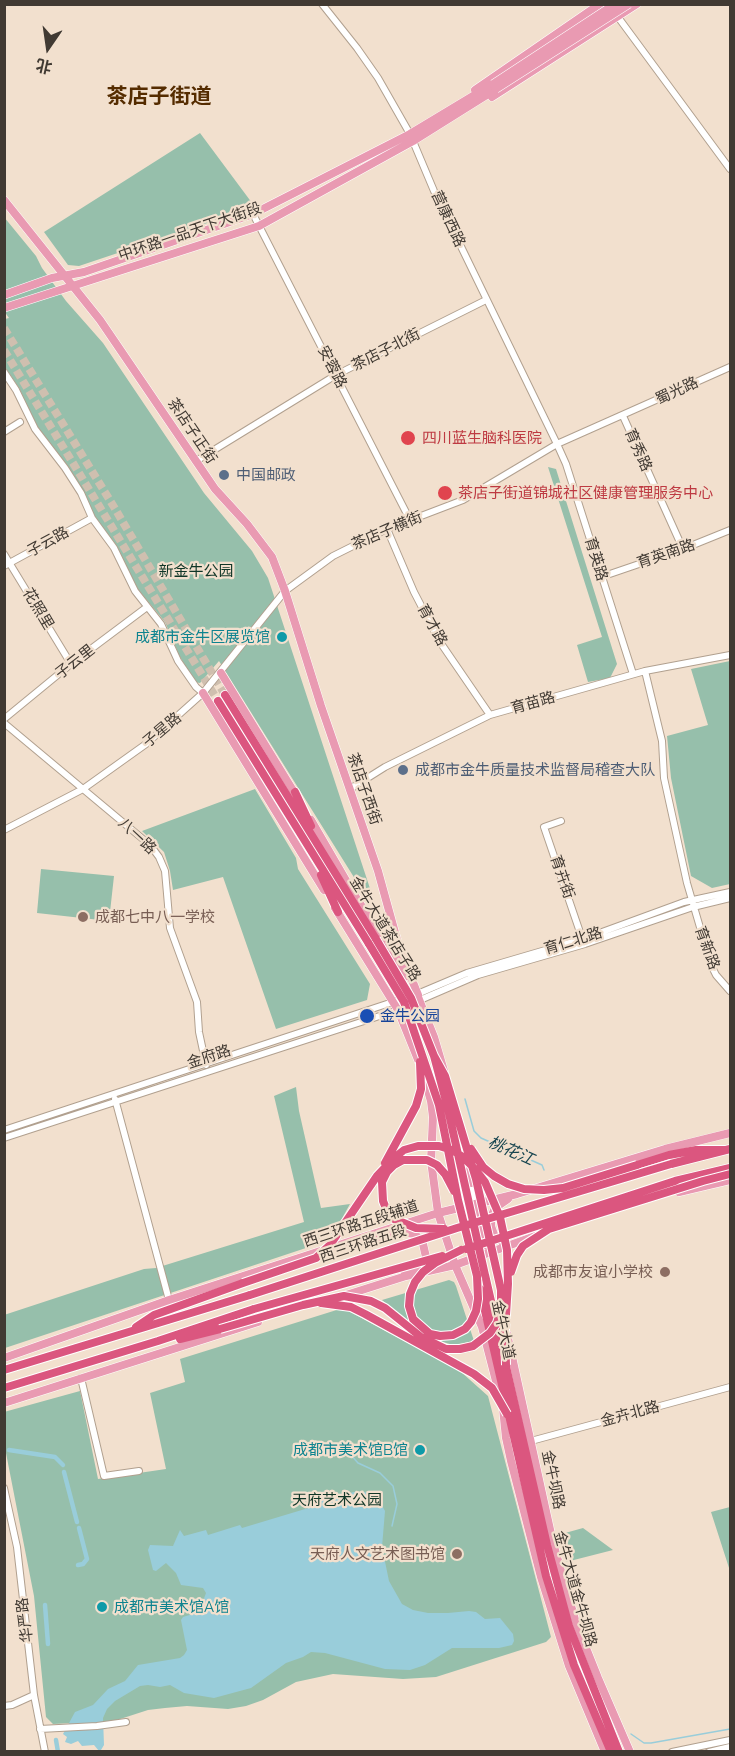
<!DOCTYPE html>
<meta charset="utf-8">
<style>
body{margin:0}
#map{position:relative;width:735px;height:1756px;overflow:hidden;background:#f2e0ce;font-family:Raleway,"Noto Sans SC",sans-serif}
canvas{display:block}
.frame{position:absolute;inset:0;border:6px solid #413a33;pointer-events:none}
.north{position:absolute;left:18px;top:18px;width:60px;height:60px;-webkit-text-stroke:4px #f2e0ce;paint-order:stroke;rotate:193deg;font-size:16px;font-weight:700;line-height:24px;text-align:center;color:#413a33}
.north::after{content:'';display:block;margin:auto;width:21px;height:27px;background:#413a33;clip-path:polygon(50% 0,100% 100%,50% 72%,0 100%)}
</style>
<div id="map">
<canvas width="735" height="1756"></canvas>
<div class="frame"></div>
<div class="north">北</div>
</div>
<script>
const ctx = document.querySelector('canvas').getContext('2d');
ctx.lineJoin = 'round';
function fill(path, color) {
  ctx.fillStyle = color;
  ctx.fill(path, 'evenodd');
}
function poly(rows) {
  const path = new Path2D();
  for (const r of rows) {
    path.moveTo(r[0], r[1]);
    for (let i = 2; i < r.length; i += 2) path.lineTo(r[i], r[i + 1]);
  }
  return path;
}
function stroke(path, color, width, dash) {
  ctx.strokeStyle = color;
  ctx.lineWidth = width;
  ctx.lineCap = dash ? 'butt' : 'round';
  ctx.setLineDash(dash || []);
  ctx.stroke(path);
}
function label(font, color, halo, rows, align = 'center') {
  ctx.font = font + ' Raleway,"Noto Sans SC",sans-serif';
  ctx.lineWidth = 4.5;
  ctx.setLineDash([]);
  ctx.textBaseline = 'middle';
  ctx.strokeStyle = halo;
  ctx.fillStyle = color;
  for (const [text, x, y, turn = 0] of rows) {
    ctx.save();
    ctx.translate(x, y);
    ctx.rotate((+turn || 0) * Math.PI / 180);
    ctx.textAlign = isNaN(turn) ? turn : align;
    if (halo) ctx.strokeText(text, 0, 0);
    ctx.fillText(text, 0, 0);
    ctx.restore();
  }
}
const green = poly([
 [200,133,255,207,79,266,68,265,44,232],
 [4,217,36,256,42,268,66,301,103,343,204,493,252,551,268,578,380,919,219,661,200,683,194,682,178,653,165,622,136,587,114,542,94,516,85,494,75,477,38,429,19,388,5,367,5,319,9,318,4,311],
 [548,467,556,469,617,664,610,678,588,682,577,645,602,637],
 [730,661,730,884,712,888,691,876,671,778,667,736,708,725,691,669],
 [255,789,296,858,298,869,370,984,367,1000,276,1029,223,877,173,890,170,871,164,852,142,831],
 [41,869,114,876,109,921,37,913],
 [296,1087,299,1111,321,1208,350,1204,330,1240,5,1348,4,1315,144,1269,156,1268,304,1222,274,1096],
 [449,1280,454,1282,456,1286,474,1341,453,1345,430,1338,415,1328,382,1300],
 [343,1308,460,1371,488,1396,551,1637,546,1642,436,1677,403,1679,333,1674,296,1682,263,1700,246,1706,228,1709,187,1706,165,1708,148,1710,114,1721,53,1724,46,1717,34,1596,5,1448,4,1412,80,1391,98,1479,166,1469,150,1393,185,1382,180,1359],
 [730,1507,730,1571,711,1512],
 [583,1528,613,1550,566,1562,558,1535]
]);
const water = poly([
 [354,1492,365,1492,380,1502,385,1511,382,1547,389,1581,402,1604,413,1610,428,1613,448,1613,469,1611,476,1612,485,1619,500,1618,513,1634,514,1641,512,1645,499,1648,452,1648,425,1665,410,1670,385,1669,325,1653,311,1652,303,1657,286,1663,251,1688,214,1698,184,1693,170,1685,160,1687,148,1685,140,1686,115,1701,107,1709,103,1718,104,1745,101,1750,99,1751,94,1745,82,1746,78,1741,71,1744,65,1742,67,1737,63,1734,75,1712,93,1705,108,1689,125,1681,138,1665,180,1658,184,1655,187,1650,181,1620,183,1617,199,1612,206,1593,203,1588,181,1585,176,1573,166,1563,156,1571,153,1570,148,1550,150,1545,173,1546,180,1530,184,1536,206,1530,208,1535,240,1525,242,1528,315,1506,315,1502]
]);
const stream = poly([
 [465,1099,474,1131,481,1138,542,1165,544,1170],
 [351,1455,358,1463,380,1473,393,1486,397,1504,392,1526],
 [631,1734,644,1743,651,1743,730,1729]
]);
const canal = poly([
 [9,1450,55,1457,63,1465],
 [64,1472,77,1522],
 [78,1565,83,1564,87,1559,79,1528],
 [45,1605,48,1644],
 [56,1740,58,1752]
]);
const highwayTunnel = poly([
 [4,328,114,507,225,695],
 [4,350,218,701]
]);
const minor = poly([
 [322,4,357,48,378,78,410,134,434,191,557,444,566,464,633,674],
 [615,13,730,169],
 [253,214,410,520],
 [4,372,16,390,35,429,65,468,81,493,92,518,114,548,135,591,161,624,178,661,196,687,203,693],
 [623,416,683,549],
 [4,432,20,422],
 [196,461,336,375,486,300],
 [387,529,414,592,440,642,490,715],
 [4,554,71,664],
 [4,566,92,518],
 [601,577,683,549,730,530],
 [645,671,662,741,664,778,687,883,711,965,716,975,730,991],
 [4,719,71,664,147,607],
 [4,723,150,845,159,857,165,871,170,928,197,1002,199,1032,206,1065],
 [350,789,385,767,490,715,645,671,730,655],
 [561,821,544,827,583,941],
 [4,830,83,789,146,744,203,693,285,591,333,556,387,529,463,500,557,444,730,367],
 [415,995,467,973,583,939,684,902,730,892],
 [420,1000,478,975,585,944,693,907,730,898],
 [115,1099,169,1300],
 [4,1130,405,998],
 [4,1138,398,1010],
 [471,1183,476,1205],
 [81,1378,104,1476,139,1471],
 [531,1441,730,1387],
 [4,1488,17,1547,34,1695,45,1752],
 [4,1706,12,1705,34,1695],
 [40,1729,97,1726,126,1722],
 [672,1752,730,1740],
 [709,1752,730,1747]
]);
const major = poly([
 [475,90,600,4],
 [492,97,637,4],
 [4,200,100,320,215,489,247,524,272,557,285,591,321,706,378,871,399,947,418,995],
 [4,295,52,278,84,272,253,214,410,134,493,84],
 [4,308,259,226,413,141,496,89],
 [221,673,297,797],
 [203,693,324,890],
 [311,820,355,896,407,976],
 [335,908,398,1010,421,1067,431,1101,433,1117,431,1161,438,1213,455,1265,482,1327,503,1408,506,1438,511,1461,541,1577,569,1666,605,1752],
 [416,992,434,1037,444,1071],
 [465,1158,471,1183],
 [679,1192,730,1180],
 [476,1205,487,1246],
 [362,1241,376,1241,407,1233,415,1234,423,1244,426,1257,423,1263,405,1274],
 [501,1241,495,1237,491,1226,491,1217,495,1208,508,1199],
 [343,1296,406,1276,455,1265,538,1235],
 [507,1334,553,1543,576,1623,598,1678,630,1752],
 [4,1358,169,1300,438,1213,517,1194,665,1149,730,1133],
 [4,1403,258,1322]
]);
const highway = poly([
 [225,695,376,939],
 [218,701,369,944],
 [295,792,311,826],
 [321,875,338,912],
 [671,1164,730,1149],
 [637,1165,669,1155,696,1150,724,1150],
 [675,1181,730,1168],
 [485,1275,547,1545,569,1626,619,1752],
 [480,1289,546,1576,574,1665,611,1752],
 [136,1327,154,1315,243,1283],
 [180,1339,220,1329],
 [4,1370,250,1295],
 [4,1388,158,1341,254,1309]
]);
const majorBridge = poly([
 [493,84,615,4],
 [496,89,629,4]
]);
const highwayBridge = poly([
 [376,939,411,998,434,1056,447,1105,485,1275],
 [369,944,404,1002,439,1105,458,1200,477,1276,478,1299,476,1311,471,1322,465,1329,453,1335,440,1336,430,1334,413,1319,409,1306,410,1294,415,1282,423,1272,435,1263,461,1250],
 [471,1149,483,1167,494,1176,508,1184,524,1189,544,1190,563,1188,637,1165],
 [385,1163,416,1106,421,1089,420,1062],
 [444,1229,416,1228,394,1219,387,1211,383,1201,382,1182,387,1172,394,1165,403,1160,427,1160,437,1165,445,1174,454,1191],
 [466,1249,675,1181],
 [511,1272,517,1255,523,1246,549,1229,703,1181,730,1174],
 [243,1283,316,1258,330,1245,377,1176,394,1158,404,1150,418,1146,439,1146,452,1150,463,1157,474,1168,485,1182,500,1217,507,1250,508,1284,505,1330,506,1365],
 [250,1295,457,1228,671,1164],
 [321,1303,351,1307,365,1314,474,1374,492,1388,507,1414],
 [254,1309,442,1256],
 [220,1329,303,1305,344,1296,371,1301,385,1308,421,1337,446,1349,460,1349,473,1346,490,1333,497,1323,501,1310,501,1290,476,1179,445,1076,434,1056]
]);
const markers = [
 [408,438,8,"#e0444e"],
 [224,475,6,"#5c6f8a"],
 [445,493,8,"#e0444e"],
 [282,637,6,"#0f9aa8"],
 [403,770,6,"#5c6f8a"],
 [83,917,6,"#8d6e63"],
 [367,1016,8,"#1a4fb4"],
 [665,1272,6,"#8d6e63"],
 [420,1450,6,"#0f9aa8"],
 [457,1554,6,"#8d6e63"],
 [102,1607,6,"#0f9aa8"]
];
const streetNames = [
 ["营康西路",448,219,65],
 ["中环路一品天下大街段",190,232,-19],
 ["茶店子北街",386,350,-27],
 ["安蓉路",332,367,63],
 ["蜀光路",677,391,-25],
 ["茶店子正街",192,431,56],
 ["育秀路",638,450,66],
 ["茶店子横街",387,531,-23],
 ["子云路",48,542,-29],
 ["育英南路",666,554,-19],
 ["育英路",596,559,73],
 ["花照里",38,609,59],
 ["育才路",432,625,61],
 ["子云里",75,662,-38],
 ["育苗路",533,703,-16],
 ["子星路",162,730,-40],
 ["茶店子西街",364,789,71],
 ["八一路",137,836,43],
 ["育卉街",562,877,71],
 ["金牛大道茶店子路",385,929,58],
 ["育仁北路",573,941,-17],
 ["育新路",707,948,70],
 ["金府路",209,1057,-18],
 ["西三环路五段辅道",361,1224,-18],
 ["西三环路五段",363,1244,-18],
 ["金牛大道",503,1330,78],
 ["金卉北路",630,1414,-15],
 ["金牛坝路",553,1480,78],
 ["金牛大道金牛坝路",575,1589,74],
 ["华严路",25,1620,-97]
];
const healthNames = [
 ["四川蓝生脑科医院",422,438],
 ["茶店子街道锦城社区健康管理服务中心",458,493]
];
const serviceNames = [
 ["中国邮政",236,475],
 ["成都市金牛质量技术监督局稽查大队",415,770]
];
const parkNames = [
 ["新金牛公园",196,571],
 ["天府艺术公园",337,1500]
];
const cultureNames = [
 ["成都市金牛区展览馆",270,637],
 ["成都市美术馆B馆",408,1450],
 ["成都市美术馆A馆",114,1607,"left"]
];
const educationNames = [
 ["成都七中八一学校",95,917,"left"],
 ["成都市友谊小学校",653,1272],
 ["天府人文艺术图书馆",445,1554]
];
const transitNames = [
 ["金牛公园",380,1016]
];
const waterNames = [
 ["桃花江",511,1151,24]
];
const districtNames = [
 ["茶店子街道",159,97]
];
fill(green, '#96bfab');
fill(water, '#99cdda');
stroke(stream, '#99cdda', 1.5);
stroke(canal, '#99cdda', 4.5);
stroke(highwayTunnel, '#cfbfaf', 8, [8, 4]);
stroke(minor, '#b1a08f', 8);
stroke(major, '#fff', 9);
stroke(highway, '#fff', 10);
stroke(minor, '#fff', 6);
stroke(major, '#e99ab2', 8);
stroke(highway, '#db567f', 8);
stroke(majorBridge, '#fff', 9, []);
stroke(highwayBridge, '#fff', 10, []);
stroke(majorBridge, '#e99ab2', 8);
stroke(highwayBridge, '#db567f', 8);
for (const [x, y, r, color] of markers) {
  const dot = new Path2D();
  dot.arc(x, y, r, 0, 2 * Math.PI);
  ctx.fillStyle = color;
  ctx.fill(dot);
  stroke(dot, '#f2e0ce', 2);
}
label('15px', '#413a33', '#f2e0ce', streetNames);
label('15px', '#be3a42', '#f2e0ce', healthNames, 'left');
label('15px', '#4e5e75', '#f2e0ce', serviceNames, 'left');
label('15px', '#0f3627', '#f2e0ce', parkNames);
label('15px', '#0d838f', '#f2e0ce', cultureNames, 'right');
label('15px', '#785e54', '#f2e0ce', educationNames, 'right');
label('15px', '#164399', '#f2e0ce', transitNames, 'left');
label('italic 16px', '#16444f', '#f2e0ce', waterNames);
label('bold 21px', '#552c00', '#f2e0ce', districtNames);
</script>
